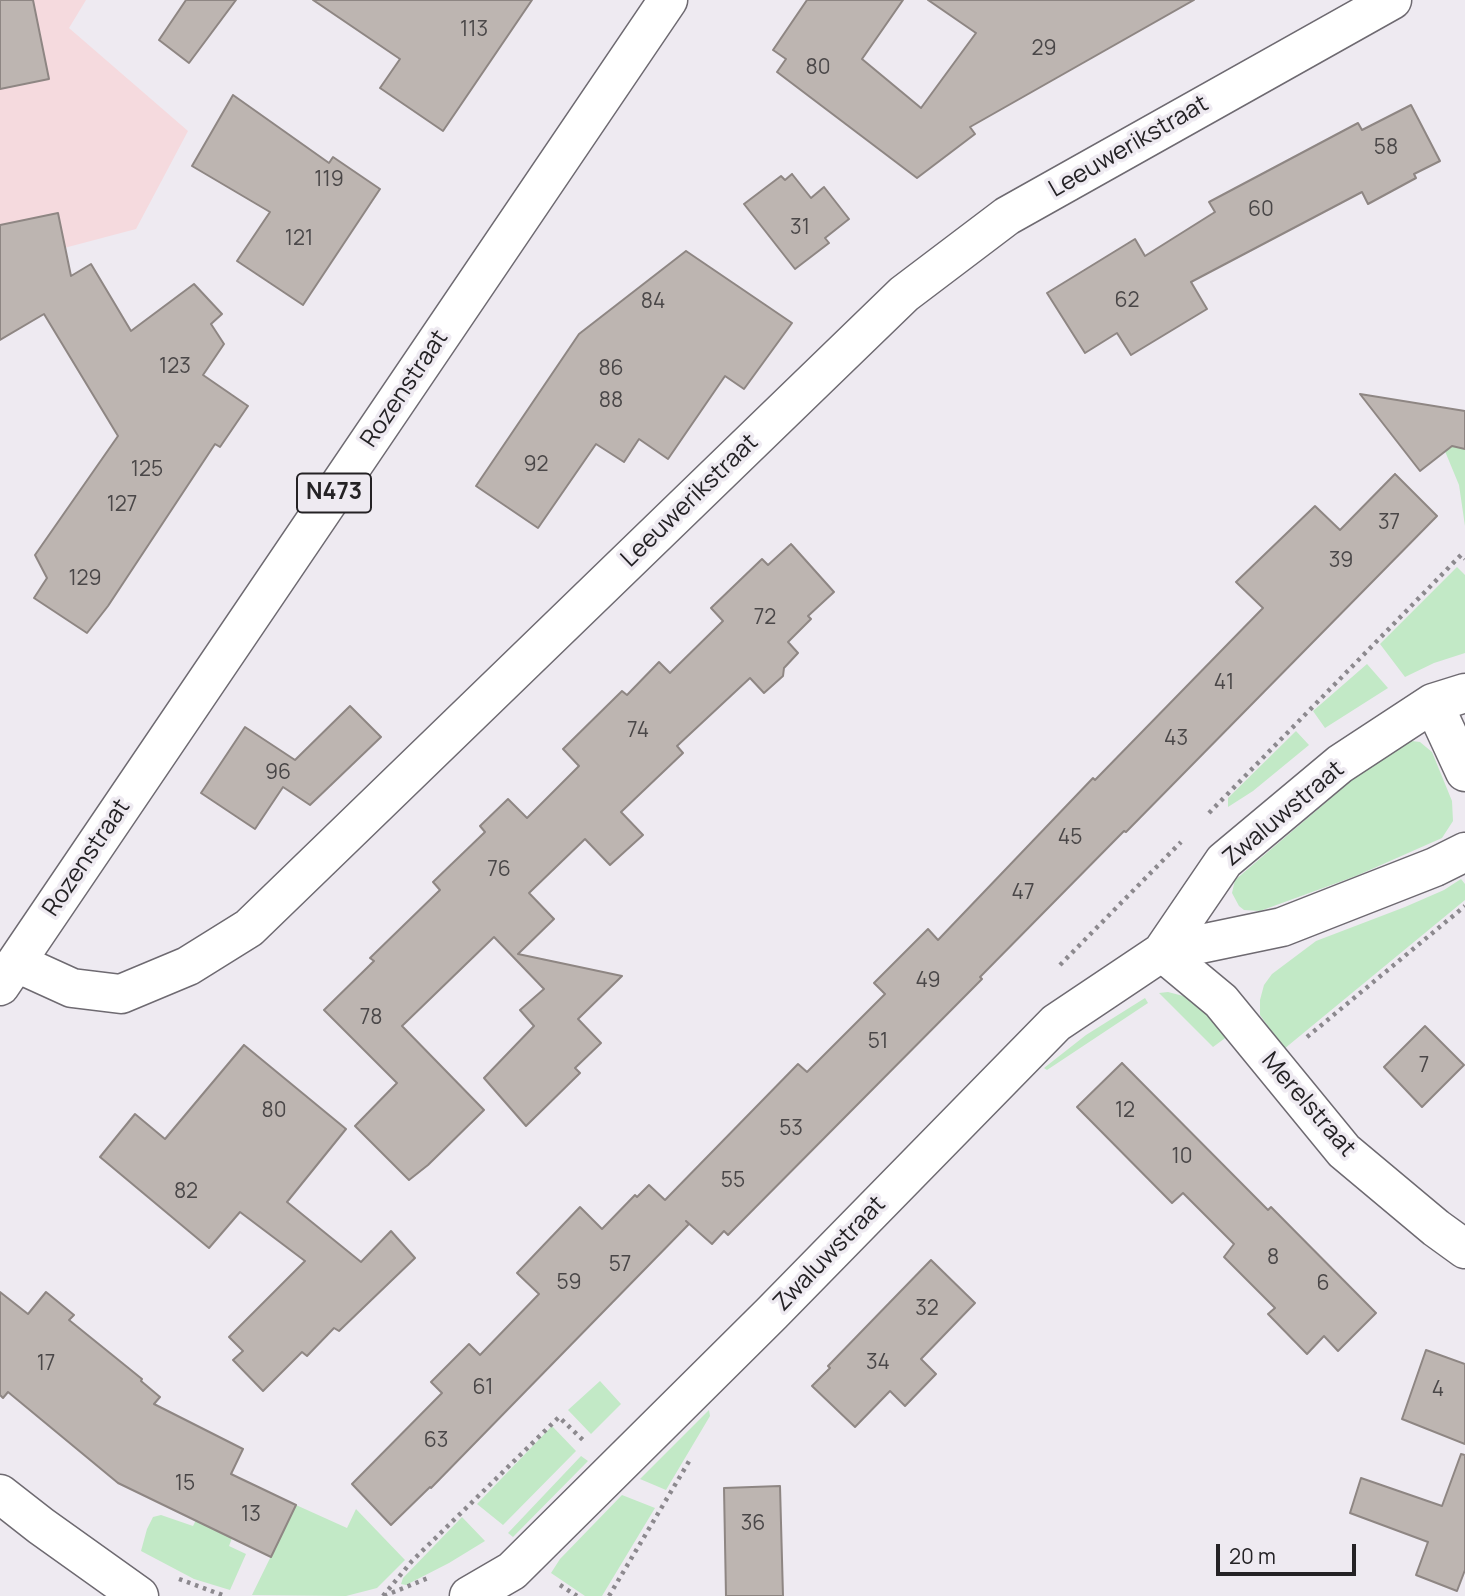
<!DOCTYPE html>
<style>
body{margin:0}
#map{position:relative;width:1465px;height:1596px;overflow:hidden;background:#eeeaf1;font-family:Manrope,sans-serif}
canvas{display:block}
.scale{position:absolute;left:1216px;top:1544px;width:140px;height:32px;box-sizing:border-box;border:4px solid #242225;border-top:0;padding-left:9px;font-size:21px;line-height:24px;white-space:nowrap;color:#242225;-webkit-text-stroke:5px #eeeaf1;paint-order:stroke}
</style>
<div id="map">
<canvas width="1465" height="1596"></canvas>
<div class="scale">20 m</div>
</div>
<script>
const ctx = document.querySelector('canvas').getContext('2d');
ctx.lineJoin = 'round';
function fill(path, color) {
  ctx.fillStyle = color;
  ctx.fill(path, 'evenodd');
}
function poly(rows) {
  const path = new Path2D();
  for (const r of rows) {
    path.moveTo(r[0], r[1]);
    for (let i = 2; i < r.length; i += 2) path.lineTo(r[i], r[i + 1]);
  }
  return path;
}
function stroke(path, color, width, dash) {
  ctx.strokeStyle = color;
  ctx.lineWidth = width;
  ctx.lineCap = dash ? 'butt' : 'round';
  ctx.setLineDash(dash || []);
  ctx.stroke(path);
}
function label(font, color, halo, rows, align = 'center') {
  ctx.font = font + ' Manrope,sans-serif';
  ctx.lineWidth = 7;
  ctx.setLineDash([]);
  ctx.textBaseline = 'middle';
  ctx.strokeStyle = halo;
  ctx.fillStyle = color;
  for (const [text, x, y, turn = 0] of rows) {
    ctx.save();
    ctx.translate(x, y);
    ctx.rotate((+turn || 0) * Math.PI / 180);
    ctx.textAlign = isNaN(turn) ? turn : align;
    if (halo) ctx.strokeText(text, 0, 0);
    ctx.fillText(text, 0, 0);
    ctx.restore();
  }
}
const industrial = poly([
 [0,0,86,0,69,28,188,131,136,229,0,265]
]);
const green = poly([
 [1442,444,1465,449,1465,526,1459,485],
 [1457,567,1465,575,1465,653,1434,663,1405,677,1380,644],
 [1367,664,1388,688,1325,728,1313,711],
 [1296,731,1309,745,1253,791,1228,807,1228,798],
 [1412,741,1420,742,1432,752,1452,801,1453,821,1442,838,1356,876,1260,911,1244,910,1239,906,1232,893,1235,880,1365,769,1405,742],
 [1461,879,1465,884,1465,900,1284,1049,1260,1015,1260,1000,1264,985,1272,974,1316,941,1405,907,1444,890],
 [1168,992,1191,998,1209,1012,1228,1036,1213,1047,1159,993],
 [1145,998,1148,1003,1047,1070,1044,1068,1086,1035],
 [600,1381,621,1404,591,1434,568,1410],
 [709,1410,710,1416,666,1490,640,1479],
 [552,1426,576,1451,503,1525,477,1504],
 [581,1456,588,1461,513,1537,508,1533],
 [622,1495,655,1508,602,1596,585,1596,551,1573,560,1559],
 [296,1505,347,1528,356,1509,405,1560,377,1588,346,1596,252,1595],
 [161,1515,193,1526,196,1520,232,1538,229,1546,246,1554,230,1590,194,1579,141,1551,147,1529,153,1517],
 [462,1517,485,1541,449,1563,406,1585,401,1584,403,1578]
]);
const building = poly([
 [0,0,33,0,49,79,0,89,0,0],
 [186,0,236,0,189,63,159,40,186,0],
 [313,0,532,0,443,131,380,88,400,59,313,0],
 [807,0,903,0,862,59,921,108,976,33,928,0,1194,0,970,127,975,134,917,178,777,72,786,59,773,50,807,0],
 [233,95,329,163,333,157,380,189,303,305,237,261,270,212,192,166,233,95],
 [1411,105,1440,161,1414,174,1416,178,1368,204,1362,192,1191,282,1207,309,1131,355,1117,333,1085,353,1047,293,1135,239,1145,256,1215,212,1209,202,1358,123,1362,130,1411,105],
 [792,174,811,198,824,187,849,219,825,238,829,243,795,269,744,204,781,176,785,180,792,174],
 [58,213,71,276,91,264,131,331,194,284,222,314,211,324,224,344,203,375,248,406,220,447,215,444,108,606,87,633,34,598,47,578,35,555,118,436,44,314,0,340,0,225,58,213],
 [686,251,792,323,744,389,725,376,668,459,639,439,624,462,596,444,538,528,476,486,579,334,686,251],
 [1360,394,1465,411,1465,449,1452,446,1420,471,1360,394],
 [1395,474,1437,516,1126,832,1124,831,980,977,982,979,728,1235,724,1231,712,1244,686,1221,689,1224,431,1488,430,1487,391,1525,352,1484,442,1393,431,1382,469,1344,480,1355,539,1294,517,1273,580,1207,602,1229,635,1195,637,1197,649,1185,665,1200,798,1064,807,1072,885,994,874,983,928,929,938,940,1093,778,1095,780,1263,608,1236,582,1315,506,1340,530,1395,474],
 [791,544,834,592,808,616,811,619,788,642,798,653,784,668,783,676,764,693,750,678,677,746,683,753,621,812,643,835,610,865,585,839,529,893,554,919,518,954,622,976,578,1019,601,1043,575,1068,580,1073,526,1126,484,1078,534,1026,520,1010,544,989,494,937,402,1026,484,1110,428,1165,409,1180,355,1126,397,1083,324,1010,374,961,370,958,440,890,433,882,485,832,480,826,508,799,527,818,579,766,563,749,622,691,627,695,659,662,670,673,723,621,711,608,762,559,768,565,791,544],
 [350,706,381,737,310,805,283,787,255,829,201,793,245,727,295,760,350,706],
 [1425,1026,1464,1065,1422,1107,1384,1067,1425,1026],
 [244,1045,346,1129,287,1202,361,1262,391,1231,415,1258,339,1331,334,1328,307,1356,302,1352,263,1391,233,1360,243,1351,229,1337,305,1261,240,1212,209,1248,100,1157,135,1114,165,1139,244,1045],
 [1122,1063,1268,1210,1271,1207,1376,1313,1338,1351,1324,1336,1307,1354,1268,1314,1275,1308,1224,1257,1234,1244,1183,1193,1172,1203,1077,1107,1122,1063],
 [931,1260,975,1303,921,1359,936,1374,905,1406,890,1391,855,1427,812,1386,830,1368,828,1366,931,1260],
 [0,1292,28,1314,46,1292,74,1315,69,1320,142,1379,141,1381,160,1397,154,1404,243,1449,231,1474,296,1505,271,1557,118,1483,8,1392,3,1398,0,1395,0,1292],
 [1426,1350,1465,1364,1465,1444,1402,1419,1426,1350],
 [1461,1454,1465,1455,1465,1570,1457,1591,1416,1575,1428,1542,1350,1513,1361,1478,1442,1506,1461,1454],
 [780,1486,783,1596,726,1596,724,1488,780,1486]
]);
const path = poly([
 [1209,813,1461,555,1465,559],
 [1060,965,1181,842],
 [1307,1037,1465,906],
 [179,1579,225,1596],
 [560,1585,577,1596],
 [383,1596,412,1561,559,1417,584,1441],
 [384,1596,428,1578],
 [609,1596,691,1458]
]);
const minor = poly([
 [1433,703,1465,772],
 [1162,952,1221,1001,1344,1151,1436,1228,1465,1249],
 [1162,952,1224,861,1340,764,1433,703,1465,693],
 [17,963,72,988,121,994,188,966,249,928,904,294,1007,216,1392,0],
 [0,1494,41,1526,139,1596],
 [469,1596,512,1571,772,1313,1056,1023,1162,952,1282,927,1435,867,1465,852]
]);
const major = poly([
 [0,986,668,0]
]);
const numberNames = [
 ["113",474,30],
 ["29",1044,49],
 ["80",818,68],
 ["58",1386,148],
 ["119",329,180],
 ["60",1261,210],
 ["31",800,228],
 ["121",299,239],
 ["62",1127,301],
 ["84",653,302],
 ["123",175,367],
 ["86",611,369],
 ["88",611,401],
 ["92",536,465],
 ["125",147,470],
 ["127",122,505],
 ["37",1389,523],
 ["39",1341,561],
 ["129",85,579],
 ["72",765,618],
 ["41",1224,683],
 ["74",638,731],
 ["43",1176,739],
 ["96",278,773],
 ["45",1070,838],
 ["76",499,870],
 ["47",1023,893],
 ["49",928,981],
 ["78",371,1018],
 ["51",878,1042],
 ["7",1424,1066],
 ["80",274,1111],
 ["12",1125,1111],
 ["53",791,1129],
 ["10",1182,1157],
 ["55",733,1181],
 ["82",186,1192],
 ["8",1273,1258],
 ["57",620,1265],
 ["59",569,1283],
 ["6",1323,1284],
 ["32",927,1309],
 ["34",878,1363],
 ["17",46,1364],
 ["61",483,1388],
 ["4",1438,1390],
 ["63",436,1441],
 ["15",185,1484],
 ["13",251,1515],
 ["36",753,1524]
];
const shields = [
 [334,493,74]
];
const shieldNames = [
 ["N473",334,493]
];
const streetNames = [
 ["Leeuwerikstraat",1129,147,-30],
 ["Rozenstraat",405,389,-56],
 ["Leeuwerikstraat",690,501,-44],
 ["Zwaluwstraat",1284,814,-40],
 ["Rozenstraat",87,858,-56],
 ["Merelstraat",1308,1105,49],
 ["Zwaluwstraat",830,1254,-46]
];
fill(industrial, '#f5dade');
fill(green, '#c2e9c6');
fill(building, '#bdb5b1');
stroke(building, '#8e8683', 2);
stroke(minor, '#6e6a71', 41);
stroke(major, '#6e6a71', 41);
stroke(path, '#8c898e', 4.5, [3.5, 5]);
stroke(minor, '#fff', 38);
stroke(major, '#fff', 38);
label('21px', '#4a4748', null, numberNames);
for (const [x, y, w] of shields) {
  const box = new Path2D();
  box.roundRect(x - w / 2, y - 19.5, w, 39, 5);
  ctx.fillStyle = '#eeeaf1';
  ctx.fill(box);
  stroke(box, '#242225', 2);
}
label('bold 23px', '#242225', null, shieldNames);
label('24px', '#242225', '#eeeaf1', streetNames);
</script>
